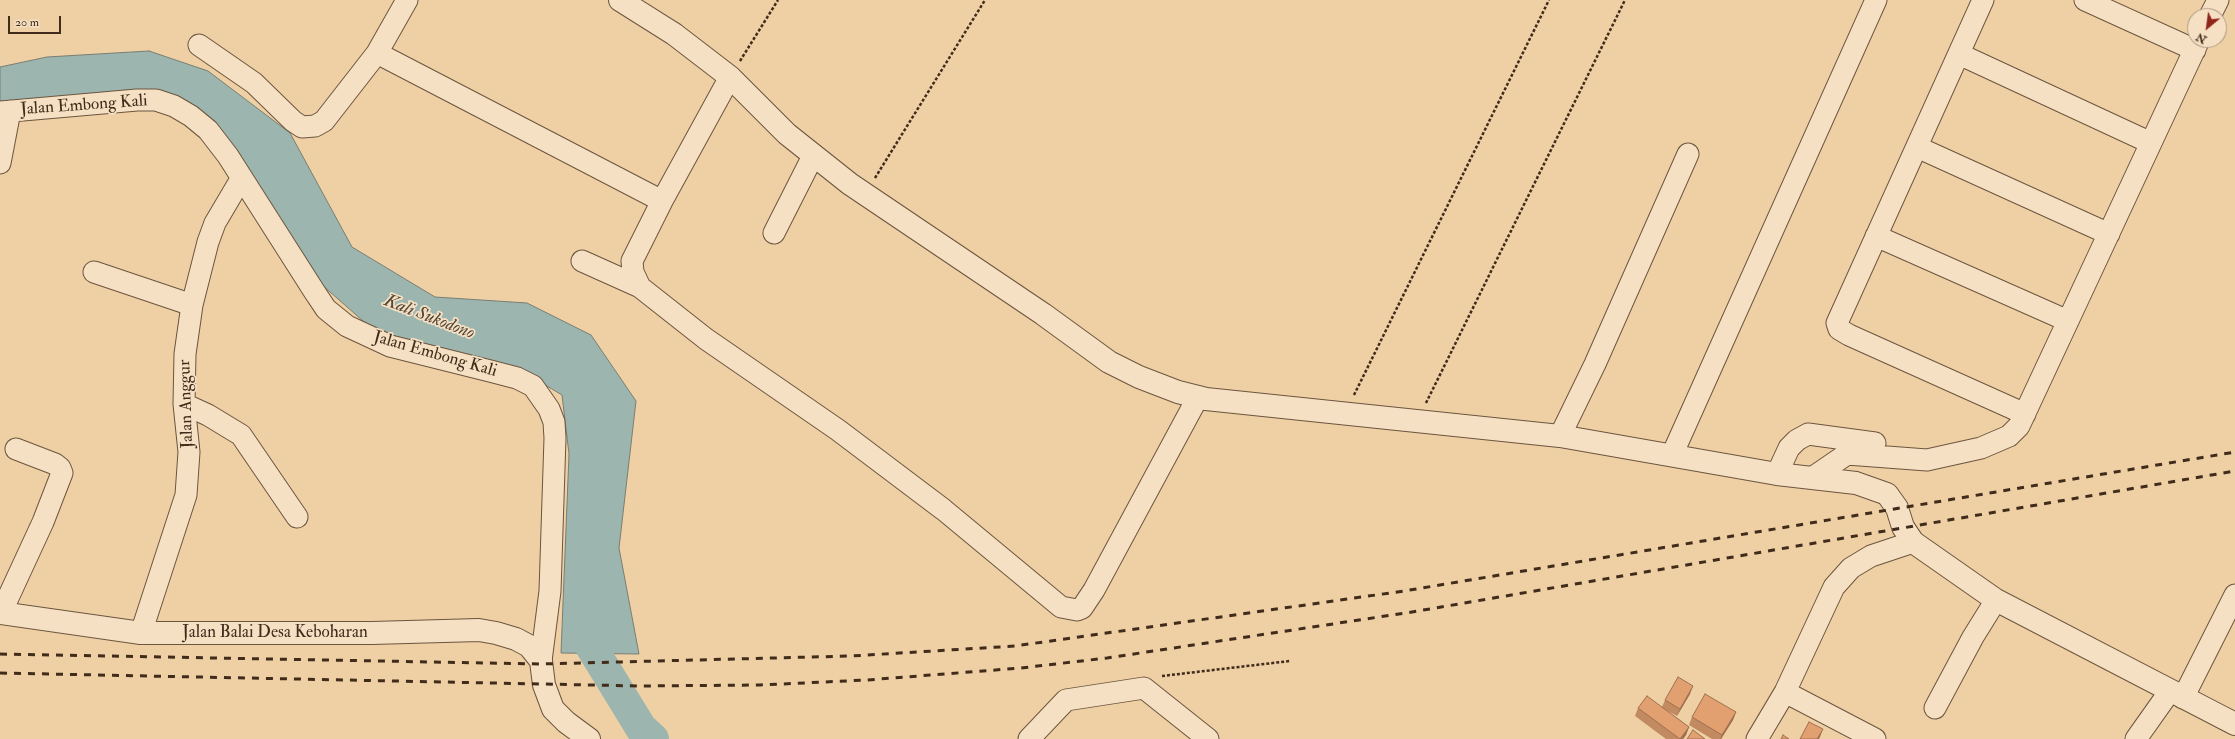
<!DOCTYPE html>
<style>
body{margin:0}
#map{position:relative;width:2235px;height:739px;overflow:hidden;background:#efd0a5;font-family:"IM FELL Double Pica",serif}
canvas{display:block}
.north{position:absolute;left:2187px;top:8px;width:40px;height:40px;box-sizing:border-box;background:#f5e0c4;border:1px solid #ad9880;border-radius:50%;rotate:209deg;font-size:11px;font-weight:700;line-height:16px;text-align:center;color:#412c1b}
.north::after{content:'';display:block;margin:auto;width:14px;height:18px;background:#8f2418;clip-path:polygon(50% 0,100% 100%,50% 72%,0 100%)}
.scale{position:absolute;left:8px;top:16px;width:53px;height:18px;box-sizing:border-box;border:2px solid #412c1b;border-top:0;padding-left:5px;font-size:12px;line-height:14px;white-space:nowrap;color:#412c1b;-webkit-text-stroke:3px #f5e0c4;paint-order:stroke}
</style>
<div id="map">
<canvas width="2235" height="739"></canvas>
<div class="north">N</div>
<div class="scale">20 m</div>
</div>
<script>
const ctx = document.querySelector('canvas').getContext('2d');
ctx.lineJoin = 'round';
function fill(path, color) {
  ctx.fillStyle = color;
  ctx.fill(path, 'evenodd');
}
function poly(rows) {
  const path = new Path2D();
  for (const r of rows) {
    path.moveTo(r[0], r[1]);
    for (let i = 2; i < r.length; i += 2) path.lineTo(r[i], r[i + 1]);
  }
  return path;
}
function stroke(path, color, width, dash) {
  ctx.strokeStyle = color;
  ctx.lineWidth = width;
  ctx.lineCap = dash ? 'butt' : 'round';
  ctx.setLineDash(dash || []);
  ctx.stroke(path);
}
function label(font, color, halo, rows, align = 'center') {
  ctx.font = font + ' "IM FELL Double Pica",serif';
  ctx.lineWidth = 3.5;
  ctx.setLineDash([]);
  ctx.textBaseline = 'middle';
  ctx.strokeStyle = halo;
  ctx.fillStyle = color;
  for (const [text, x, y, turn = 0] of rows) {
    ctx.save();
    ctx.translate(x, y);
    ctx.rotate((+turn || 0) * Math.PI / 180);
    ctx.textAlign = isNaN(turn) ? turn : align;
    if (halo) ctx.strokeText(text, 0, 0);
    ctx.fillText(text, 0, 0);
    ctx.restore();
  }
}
const water = poly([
 [149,51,208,71,290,133,352,247,435,297,527,303,591,335,636,401,619,548,639,654,561,653,569,454,562,395,517,368,387,342,297,263,219,127,158,97,0,105,0,67,47,57,149,51]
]);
const river = poly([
 [590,611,592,648,641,728,653,739]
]);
const path = poly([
 [740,61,778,0],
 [875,178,985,0],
 [1354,395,1549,0],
 [1426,403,1625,0],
 [1162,676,1290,661]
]);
const minor = poly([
 [1983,0,1837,323,1839,329,1849,335,2025,414],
 [2085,0,2195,50],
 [2210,16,2218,0],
 [199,45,254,83,293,121,302,127,315,126,324,121,377,53,407,0],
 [377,53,662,201],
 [1959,54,2151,143],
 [730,77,662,201,632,261,633,272,640,287,706,339,838,430,944,510,1061,607,1077,610,1082,608,1094,590,1198,397],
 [0,112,137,100,156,100,174,106,191,116,208,130,228,156,314,291,326,309,347,326,390,346,490,371,517,378,533,386,549,409,554,422,555,438,550,591,541,661],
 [1917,147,2109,234],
 [0,163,10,111],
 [774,233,813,156],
 [1876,236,2068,321],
 [582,261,640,287],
 [94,272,192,305],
 [184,404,208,415,241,435,297,517],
 [1560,436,1595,364,1688,154],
 [1672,455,1876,0],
 [1777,474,1789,448,1797,440,1808,434,1875,443],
 [1812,478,1847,454,1927,460,1981,448,2009,436,2019,426,2199,40],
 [1,613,43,522,62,473,60,468,55,464,16,449],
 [141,633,186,495,189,452,184,404,185,354,192,305,208,242,215,223,241,179],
 [1785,692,1875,739],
 [2183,698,2235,595],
 [1935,708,1973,637,1996,600],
 [1029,739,1066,700,1144,688,1208,739],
 [1757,739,1785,692,1834,587,1851,568,1871,556,1913,542],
 [2136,739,2170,691]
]);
const tertiary = poly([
 [620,0,674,34,730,77,787,134,850,184,1043,314,1109,362,1139,377,1178,392,1206,399,1560,436,1777,474,1856,483,1887,494,1897,508,1903,527,1913,542,1996,600,2235,724],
 [0,613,141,633,372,633,479,630,496,633,516,639,529,646,541,661,544,685,553,709,566,722,589,739]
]);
const rail = poly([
 [0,654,541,664,851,656,1015,646,1404,591,2235,452],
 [0,673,640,686,760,685,867,680,1021,668,1107,658,1412,612,2235,471]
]);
const wall = poly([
 [1690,694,1677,716,1664,709,1689,727,1686,735,1683,739,1666,739,1635,716,1638,708,1662,707,1665,700],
 [1736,712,1733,720,1721,739,1712,739,1689,725,1692,717]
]);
const shadedWall = poly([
 [1693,686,1690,694,1677,716,1680,709],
 [1736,712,1733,720,1721,739,1720,739,1722,735],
 [1689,727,1686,735,1683,739,1680,739],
 [1823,729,1820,737,1819,739,1817,739]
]);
const building = poly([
 [1678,677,1693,686,1680,709,1665,700,1678,677],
 [1705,694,1736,712,1722,735,1692,717,1705,694],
 [1647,696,1689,727,1680,739,1638,708,1647,696],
 [1809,722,1823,729,1817,739,1800,739,1809,722],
 [1693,730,1705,739,1687,739,1693,730],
 [1783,735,1789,739,1781,739,1783,735]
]);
const streetNames = [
 ["Jalan Embong Kali",84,106,-4],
 ["Jalan Embong Kali",435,355,16],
 ["Jalan Anggur",187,404,-92],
 ["Jalan Balai Desa Keboharan",275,633]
];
const waterNames = [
 ["Kali Sukodono",429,318,21]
];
fill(water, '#9cb5ae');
stroke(water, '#787e73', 1);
stroke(river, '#9cb5ae', 32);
stroke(minor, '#6c553e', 23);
stroke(tertiary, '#6c553e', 24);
stroke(path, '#412c1b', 2.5, [3, 2]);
stroke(minor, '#f5e0c4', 21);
stroke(tertiary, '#f5e0c4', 22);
stroke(rail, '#412c1b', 3, [7, 7]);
fill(wall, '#c28a61');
fill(shadedWall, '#9e704f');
fill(building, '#e2a071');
stroke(building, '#9e704f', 1);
label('17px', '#412c1b', '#f5e0c4', streetNames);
label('italic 18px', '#534738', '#f5e0c4', waterNames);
</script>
